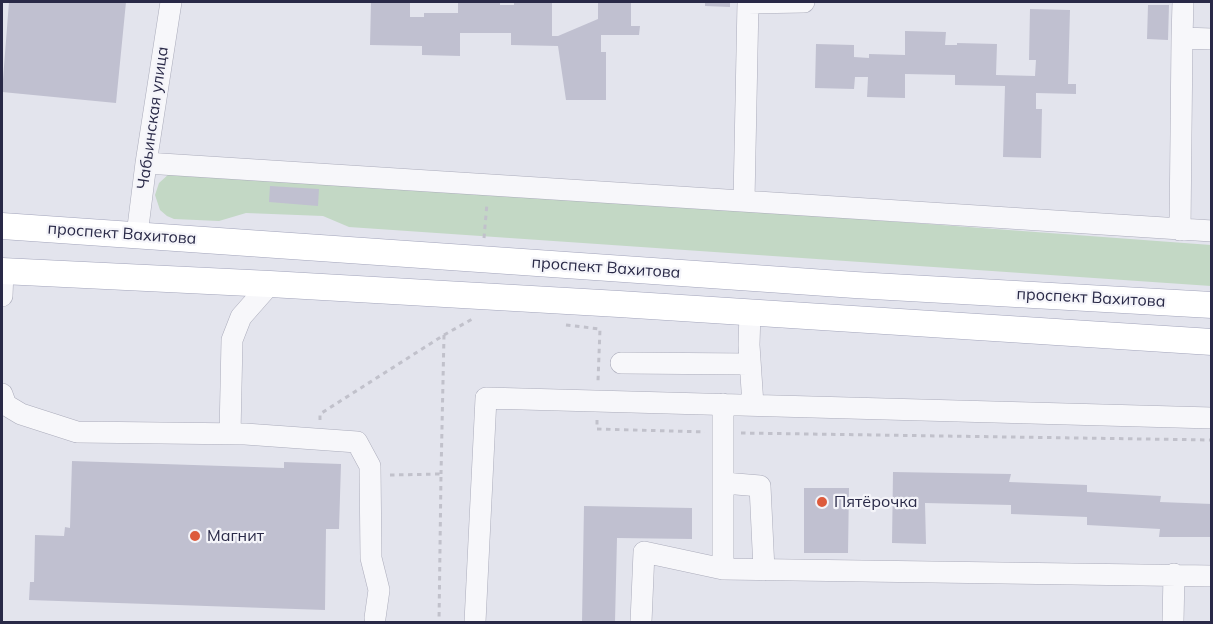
<!DOCTYPE html>
<meta charset="utf-8">
<style>
body{margin:0}
#map{position:relative;width:1213px;height:624px;overflow:hidden;background:#e3e4ed;font-family:Mulish,sans-serif}
canvas{display:block}
.frame{position:absolute;inset:0;border:3px solid #292947;pointer-events:none}
</style>
<div id="map">
<canvas width="1213" height="624"></canvas>
<div class="frame"></div>
</div>
<script>
const ctx = document.querySelector('canvas').getContext('2d');
ctx.lineJoin = 'round';
function fill(path, color) {
  ctx.fillStyle = color;
  ctx.fill(path, 'evenodd');
}
function poly(rows) {
  const path = new Path2D();
  for (const r of rows) {
    path.moveTo(r[0], r[1]);
    for (let i = 2; i < r.length; i += 2) path.lineTo(r[i], r[i + 1]);
  }
  return path;
}
function stroke(path, color, width, dash) {
  ctx.strokeStyle = color;
  ctx.lineWidth = width;
  ctx.lineCap = dash ? 'butt' : 'round';
  ctx.setLineDash(dash || []);
  ctx.stroke(path);
}
function label(font, color, halo, rows, align = 'center') {
  ctx.font = font + ' Mulish,sans-serif';
  ctx.lineWidth = 4.5;
  ctx.setLineDash([]);
  ctx.textBaseline = 'middle';
  ctx.strokeStyle = halo;
  ctx.fillStyle = color;
  for (const [text, x, y, turn = 0] of rows) {
    ctx.save();
    ctx.translate(x, y);
    ctx.rotate((+turn || 0) * Math.PI / 180);
    ctx.textAlign = isNaN(turn) ? turn : align;
    if (halo) ctx.strokeText(text, 0, 0);
    ctx.fillText(text, 0, 0);
    ctx.restore();
  }
}
const green = poly([
 [170,173,712,208,1211,245,1211,286,349,227,323,216,246,213,219,221,174,219,167,216,160,210,155,195,159,183]
]);
const building = poly([
 [9,2,126,2,116,103,2,92],
 [371,2,410,3,410,17,424,17,424,13,458,13,458,2,500,2,500,5,514,5,514,2,552,2,552,36,558,36,598,19,598,2,631,2,631,26,640,26,639,35,601,35,601,52,606,52,606,100,566,100,558,46,511,45,511,33,460,33,460,56,422,55,422,46,370,45],
 [705,2,730,2,730,7,705,6],
 [1148,5,1169,5,1168,40,1147,39],
 [1030,9,1070,10,1068,84,1076,84,1076,94,1036,93,1036,109,1042,109,1041,158,1003,157,1005,86,955,85,955,75,905,74,905,98,867,97,868,77,855,77,854,89,815,88,816,44,854,45,854,57,869,58,869,54,905,55,905,31,946,32,945,45,957,45,957,43,997,44,996,75,1035,76,1036,60,1029,60],
 [270,186,319,189,318,206,269,202],
 [72,461,284,468,284,462,341,464,339,529,326,529,325,610,29,600,30,582,34,582,35,535,64,536,65,527,70,528],
 [893,472,1011,474,1009,482,1087,485,1087,492,1161,496,1160,502,1212,504,1212,537,1159,537,1160,529,1087,525,1087,517,1011,514,1011,505,925,503,926,544,892,543],
 [804,488,849,488,848,553,804,553],
 [584,506,692,508,692,539,617,538,615,622,582,622]
]);
const path = poly([
 [484,238,487,203],
 [566,325,600,329,598,381],
 [444,335,474,318],
 [320,420,320,414,444,335,441,474],
 [597,420,597,429,705,432],
 [741,433,1212,440],
 [390,475,441,474,439,622]
]);
const minor = poly([
 [748,3,804,2],
 [1182,38,1183,2],
 [146,163,1212,231],
 [744,200,748,2],
 [1180,230,1182,38,1212,39],
 [137,235,146,163,171,2],
 [2,296,3,271],
 [750,312,749,345,753,405],
 [621,363,750,364],
 [2,394,6,405,21,414,77,432,245,434,357,442,370,466,371,558,379,590,375,618],
 [230,434,232,340,241,317,270,284],
 [724,483,760,486,764,570],
 [723,569,723,404],
 [475,622,486,398,1212,418],
 [641,622,644,552,723,569,1212,576],
 [1173,622,1174,574]
]);
const major = poly([
 [2,226,855,285,1212,305],
 [2,271,270,284,619,304,1212,342]
]);
const markers = [
 [822,502,6,"#dd5b3c"],
 [195,536,6,"#dd5b3c"]
];
const streetNames = [
 ["Чабьинская улица",153,118,-82],
 ["проспект Вахитова",122,234,4],
 ["проспект Вахитова",606,268,4],
 ["проспект Вахитова",1091,298,3]
];
const poiNames = [
 ["Пятёрочка",834,502],
 ["Магнит",207,536]
];
fill(green, '#c3d8c5');
fill(building, '#c0c0d0');
stroke(minor, '#abacbb', 22);
stroke(major, '#a1a3ba', 27);
stroke(path, '#c1c1cb', 3, [4.5, 4.5]);
stroke(minor, '#f7f7fa', 21);
stroke(major, '#fff', 26);
for (const [x, y, r, color] of markers) {
  const dot = new Path2D();
  dot.arc(x, y, r, 0, 2 * Math.PI);
  ctx.fillStyle = color;
  ctx.fill(dot);
  stroke(dot, '#f4f4f9', 2);
}
label('16px', '#292947', '#f4f4f9', streetNames);
label('16px', '#292947', '#f4f4f9', poiNames, 'left');
</script>
